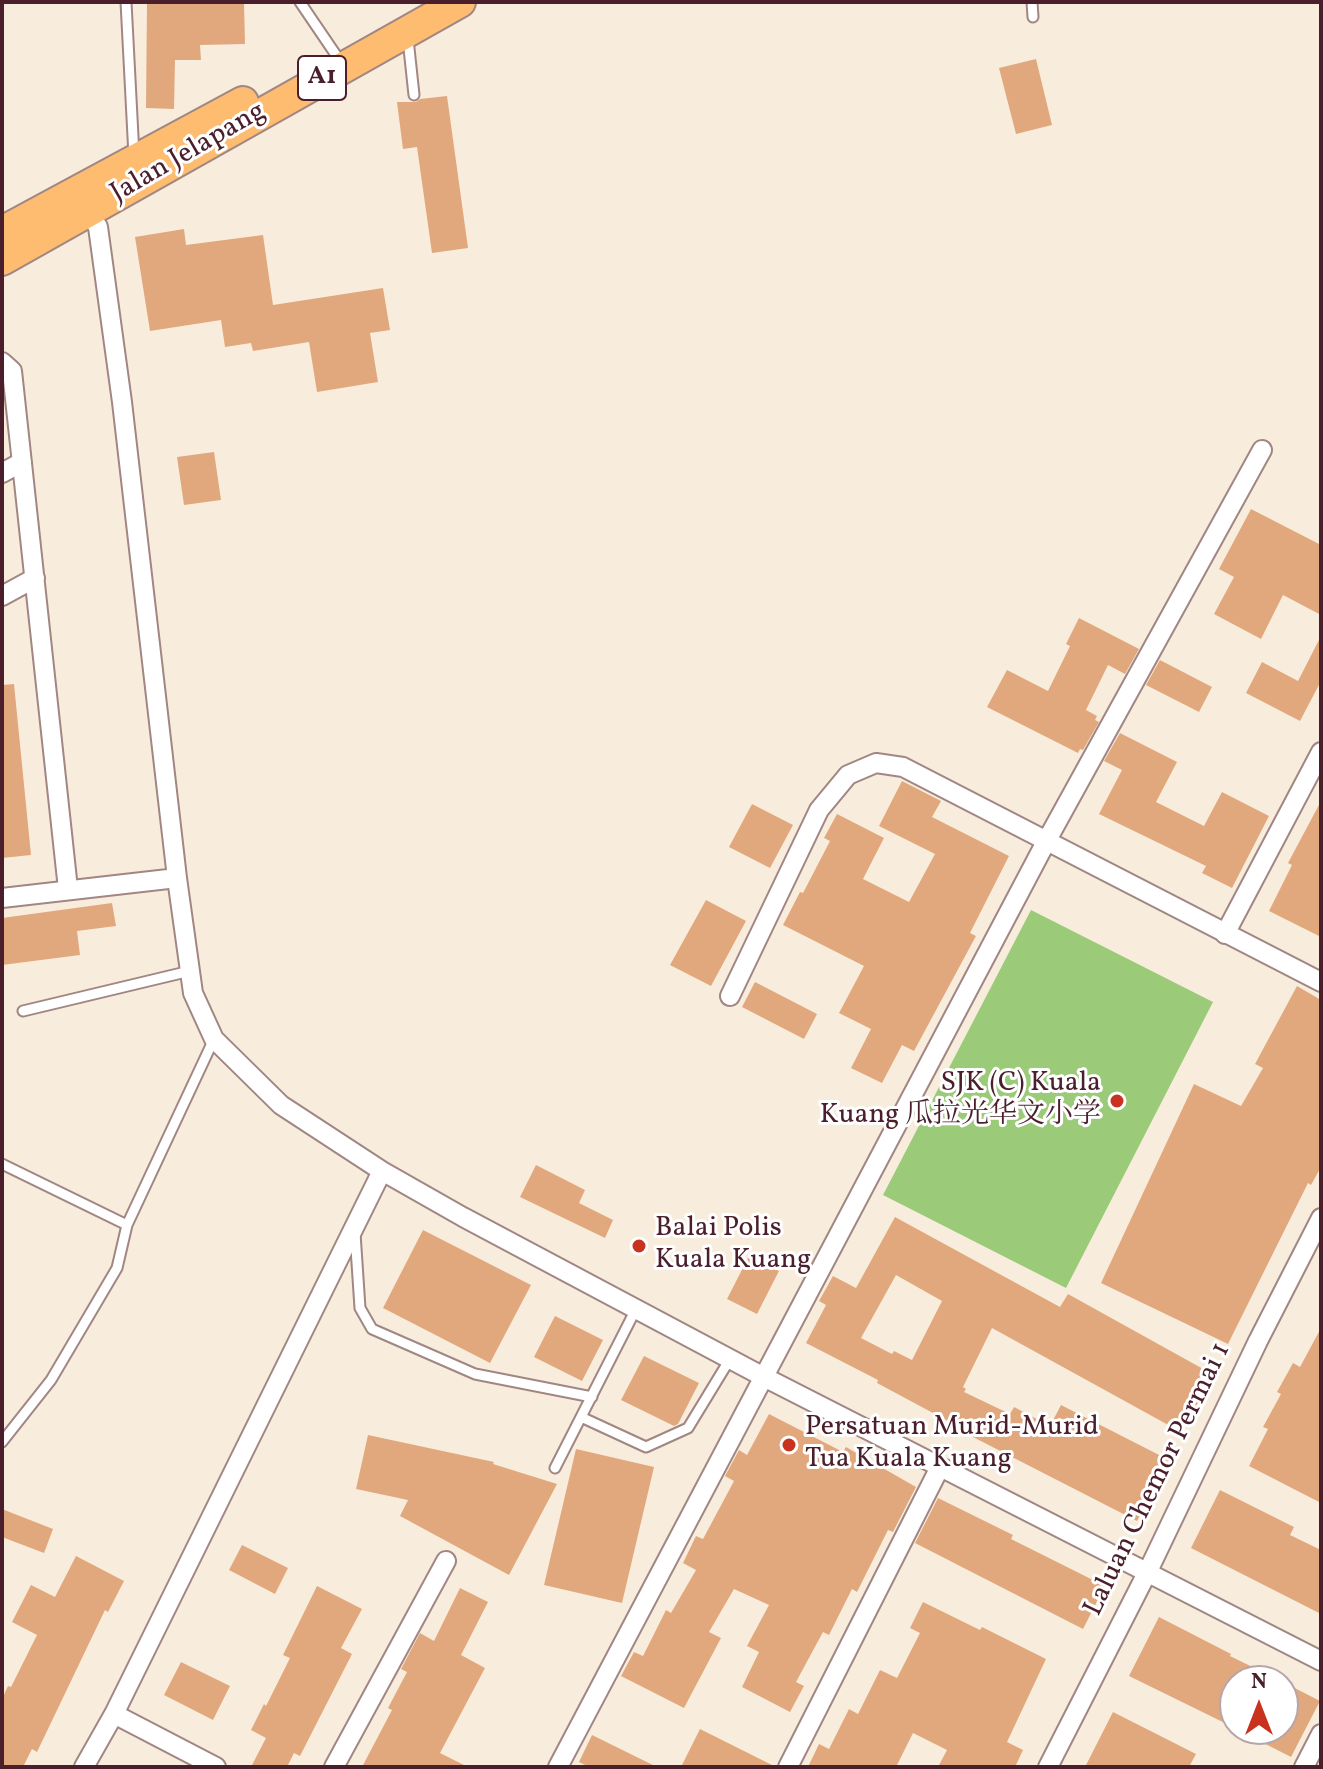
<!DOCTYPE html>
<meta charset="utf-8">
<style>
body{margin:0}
#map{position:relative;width:1323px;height:1769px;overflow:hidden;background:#f8eddc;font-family:Vollkorn,serif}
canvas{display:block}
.frame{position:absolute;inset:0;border:4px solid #4a1f2b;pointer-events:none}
.north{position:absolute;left:1219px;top:1665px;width:80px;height:80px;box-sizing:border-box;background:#fff;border:2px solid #b7a5aa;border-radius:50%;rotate:0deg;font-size:22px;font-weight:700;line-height:32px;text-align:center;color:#4a1f2b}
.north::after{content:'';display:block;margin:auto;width:28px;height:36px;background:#c8321e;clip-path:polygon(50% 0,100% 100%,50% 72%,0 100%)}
</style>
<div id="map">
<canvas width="1323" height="1769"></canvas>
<div class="frame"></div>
<div class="north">N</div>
</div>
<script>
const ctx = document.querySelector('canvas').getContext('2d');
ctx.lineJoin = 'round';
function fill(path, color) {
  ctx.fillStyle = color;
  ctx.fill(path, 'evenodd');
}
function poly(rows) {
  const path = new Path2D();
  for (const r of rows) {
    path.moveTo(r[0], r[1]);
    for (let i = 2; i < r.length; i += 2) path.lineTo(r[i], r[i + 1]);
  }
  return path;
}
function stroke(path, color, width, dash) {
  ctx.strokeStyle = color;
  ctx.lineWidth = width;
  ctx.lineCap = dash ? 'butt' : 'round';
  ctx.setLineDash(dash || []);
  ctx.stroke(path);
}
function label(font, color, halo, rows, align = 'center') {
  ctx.font = font + ' Vollkorn,"Noto Serif SC",serif';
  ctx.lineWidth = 6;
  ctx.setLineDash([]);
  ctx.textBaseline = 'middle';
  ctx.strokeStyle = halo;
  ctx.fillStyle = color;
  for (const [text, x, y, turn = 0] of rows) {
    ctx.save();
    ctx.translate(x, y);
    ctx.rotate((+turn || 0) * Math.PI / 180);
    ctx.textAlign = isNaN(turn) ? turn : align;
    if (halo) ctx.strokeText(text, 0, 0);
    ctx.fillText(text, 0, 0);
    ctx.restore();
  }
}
const green = poly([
 [1031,910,1213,1002,1066,1288,883,1195]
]);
const building = poly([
 [147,2,244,2,245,44,200,45,201,60,175,60,174,109,146,108],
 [1036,59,1052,125,1016,134,999,68],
 [447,96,468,248,432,253,417,147,403,149,397,102,416,102,420,99],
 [184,229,186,245,263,235,273,305,383,288,390,330,370,333,378,382,317,392,309,342,253,351,251,343,225,347,221,320,150,331,135,237],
 [214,452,221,500,184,505,177,457],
 [1251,509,1321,545,1321,615,1283,595,1261,639,1214,614,1234,577,1219,569],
 [1079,618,1139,649,1125,674,1108,665,1086,710,1097,716,1095,720,1099,722,1083,750,1080,749,1078,753,987,707,1007,670,1048,691,1070,646,1066,644],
 [1321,636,1321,681,1300,721,1246,693,1262,662,1298,681],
 [1160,660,1212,687,1199,712,1146,685],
 [14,684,31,855,2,858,2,685],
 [1120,733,1177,762,1156,802,1204,826,1222,792,1269,816,1232,888,1202,873,1206,866,1099,814,1122,770,1104,761],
 [902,781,941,801,932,817,1009,856,970,933,976,936,914,1051,902,1045,882,1083,851,1068,871,1029,839,1013,864,966,783,925,800,892,803,893,830,841,824,838,837,814,884,838,863,879,909,902,935,854,879,826],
 [1321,801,1321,937,1269,911,1292,865,1288,863],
 [752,804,793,825,770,868,729,847],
 [706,900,746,921,711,986,670,965],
 [112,903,116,926,77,931,80,955,2,965,2,918],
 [755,982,817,1014,804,1039,742,1007],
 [1297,986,1321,1000,1321,1167,1311,1185,1308,1183,1228,1344,1101,1283,1194,1084,1241,1106,1263,1068,1255,1064],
 [536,1165,585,1190,579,1203,613,1220,605,1238,520,1197],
 [895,1217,1060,1307,1068,1294,1214,1375,1181,1432,992,1328,963,1387,966,1389,964,1392,1010,1414,1014,1407,1050,1426,1061,1405,1169,1460,1137,1521,973,1437,974,1435,877,1383,878,1380,806,1343,826,1305,819,1301,833,1276,856,1288],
 [896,1275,942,1301,912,1360,894,1351,892,1354,861,1338],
 [423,1230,531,1285,490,1363,383,1308],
 [749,1256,779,1271,757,1314,727,1299],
 [555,1316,603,1340,582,1381,534,1357],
 [1321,1328,1321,1503,1249,1466,1268,1429,1263,1427,1281,1394,1277,1392,1293,1363,1300,1367],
 [644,1356,699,1383,678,1424,674,1426,621,1400],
 [769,1414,843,1452,846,1447,916,1487,893,1532,888,1530,857,1592,852,1589,829,1635,823,1632,796,1682,804,1686,790,1712,742,1687,759,1652,747,1646,769,1605,734,1589,709,1632,721,1638,684,1708,621,1676,634,1652,643,1656,666,1610,671,1613,696,1570,683,1563,696,1536,703,1539,734,1481,725,1476,739,1450,747,1455],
 [368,1435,494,1462,493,1464,557,1484,509,1575,400,1516,408,1500,356,1489],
 [576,1449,654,1467,622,1603,544,1585],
 [1220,1490,1294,1527,1290,1535,1321,1550,1321,1614,1191,1548],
 [938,1498,1013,1535,1011,1539,1105,1586,1083,1629,915,1543],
 [2,1509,53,1529,44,1553,2,1537],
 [242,1545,288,1568,275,1594,229,1570],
 [76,1556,124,1581,108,1612,105,1610,37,1752,32,1749,23,1767,2,1767,2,1699,8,1686,11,1687,37,1635,12,1622,31,1585,55,1597],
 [317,1586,362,1609,341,1648,352,1654,300,1756,294,1753,287,1767,251,1767,266,1738,251,1730,264,1704,266,1706,290,1658,283,1655],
 [460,1588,488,1602,461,1655,485,1668,440,1753,468,1767,362,1767,392,1710,388,1708,407,1672,401,1669,420,1633,434,1641],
 [923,1602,980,1630,982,1627,1046,1659,1007,1742,1023,1750,1015,1767,938,1767,947,1750,913,1733,896,1767,808,1767,819,1744,829,1749,849,1709,858,1714,880,1670,897,1678,920,1633,910,1628],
 [1159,1617,1231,1654,1230,1656,1281,1681,1235,1681,1235,1728,1129,1676],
 [181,1662,230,1686,213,1720,164,1695],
 [1283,1682,1320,1701,1291,1757,1236,1729,1283,1729],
 [1113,1712,1196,1754,1189,1767,1085,1767],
 [700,1729,776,1767,681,1767],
 [592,1735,657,1767,589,1767,579,1762]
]);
const service = poly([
 [126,2,134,156],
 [300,2,336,55],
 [1032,2,1033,17],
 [408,39,414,95],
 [23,1011,190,971],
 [2,1164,127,1225],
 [355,1233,360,1308,372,1329,475,1374,592,1397],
 [581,1417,646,1447,688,1428,730,1359],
 [2,1442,51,1380,117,1268,127,1225,214,1039],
 [555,1468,636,1309]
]);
const minor = poly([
 [84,204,98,227,122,402,177,878,193,993,214,1039,281,1105,382,1171,463,1217,762,1376,1321,1661],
 [2,362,12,371,68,889],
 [2,473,22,462],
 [2,596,35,578],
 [2,898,177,878],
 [1225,934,1321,752],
 [730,996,819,810,848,775,876,763,903,767,1321,982],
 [114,1714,216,1767],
 [84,1767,114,1714,382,1171],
 [334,1767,446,1561],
 [558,1767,1047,840,1262,450],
 [788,1767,940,1467],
 [1048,1767,1148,1571,1258,1341,1321,1218],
 [1304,1767,1321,1734]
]);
const primary = poly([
 [2,232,243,102],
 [2,260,460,2]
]);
const markers = [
 [1117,1101,8,"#c8321e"],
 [639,1246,8,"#c8321e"],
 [789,1445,8,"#c8321e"]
];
const shields = [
 [322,78,48]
];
const shieldNames = [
 ["A1",322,78]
];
const streetNames = [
 ["Jalan Jelapang",189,154,-30],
 ["Laluan Chemor Permai 1",1159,1480,-64]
];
const poiNames = [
 ["SJK (C) Kuala",1101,1085,"right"],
 ["Kuang 瓜拉光华文小学",1101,1117,"right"],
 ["Balai Polis",655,1230],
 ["Kuala Kuang",655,1262],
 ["Persatuan Murid-Murid",805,1429],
 ["Tua Kuala Kuang",805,1461]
];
fill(green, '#9bca78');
fill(building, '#e2a87d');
stroke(service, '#a18684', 13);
stroke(minor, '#a18684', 22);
stroke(primary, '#a18684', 34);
stroke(service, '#fff', 9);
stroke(minor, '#fff', 18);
stroke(primary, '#fdbc70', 30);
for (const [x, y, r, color] of markers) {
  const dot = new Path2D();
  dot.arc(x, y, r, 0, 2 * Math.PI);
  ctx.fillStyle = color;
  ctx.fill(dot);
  stroke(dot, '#fff', 3);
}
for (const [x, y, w] of shields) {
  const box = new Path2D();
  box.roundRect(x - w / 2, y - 22, w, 44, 6);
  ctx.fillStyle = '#fff';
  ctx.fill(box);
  stroke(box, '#4a1f2b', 2);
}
label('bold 26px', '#4a1f2b', null, shieldNames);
label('28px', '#4a1f2b', '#fff', streetNames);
label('28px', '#4a1f2b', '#fff', poiNames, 'left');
</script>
